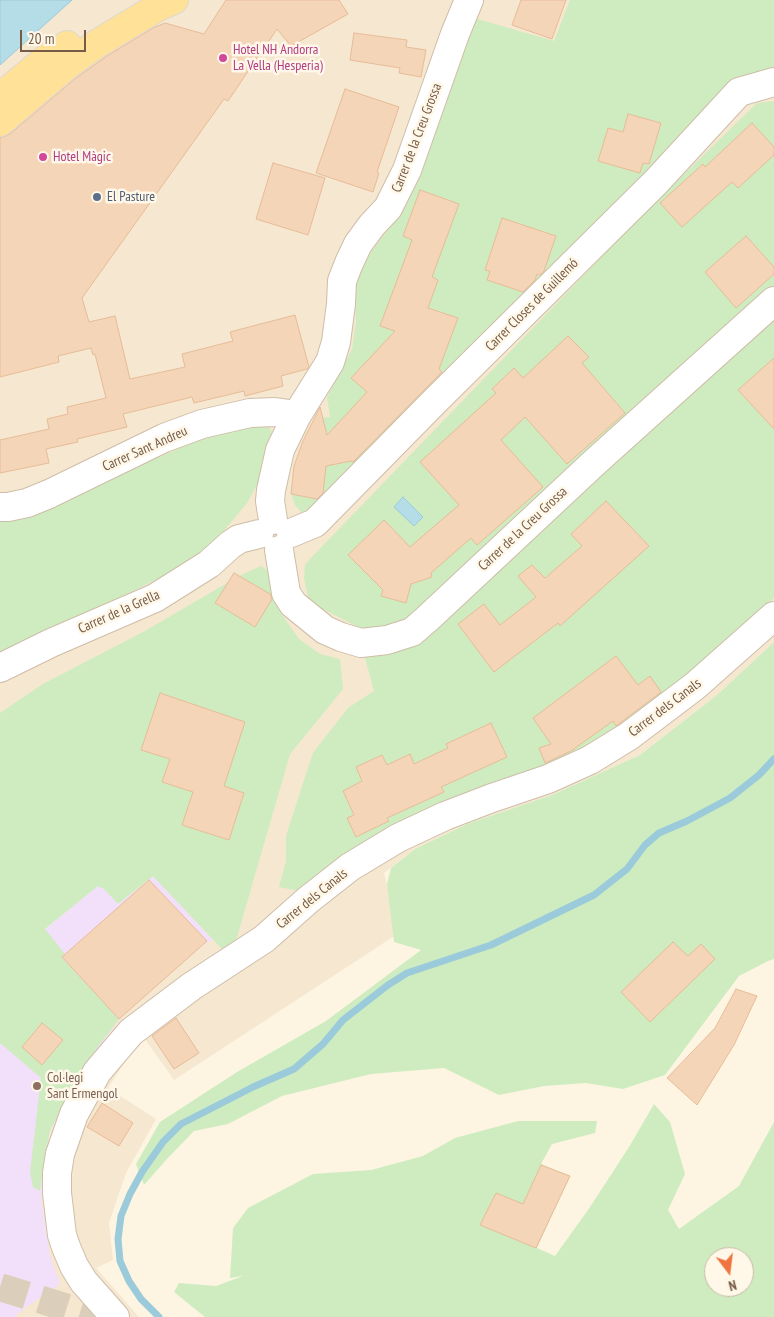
<!DOCTYPE html>
<meta charset="utf-8">
<style>
body{margin:0}
#map{position:relative;width:774px;height:1317px;overflow:hidden;background:#fdf5e2;font-family:"PT Sans Narrow",sans-serif}
canvas{display:block}
.north{position:absolute;left:704px;top:1247px;width:50px;height:50px;box-sizing:border-box;background:#fff8e9;border:1px solid #c8baa8;border-radius:50%;rotate:165deg;font-size:14px;font-weight:700;line-height:20px;text-align:center;color:#765c47}
.north::after{content:'';display:block;margin:auto;width:18px;height:22px;background:#ef7540;clip-path:polygon(50% 0,100% 100%,50% 72%,0 100%)}
.scale{position:absolute;left:20px;top:30px;width:66px;height:22px;box-sizing:border-box;border:2px solid #765c47;border-top:0;padding-left:6px;font-size:15px;line-height:18px;white-space:nowrap;color:#765c47;-webkit-text-stroke:4px #fff8e9;paint-order:stroke}
</style>
<div id="map">
<canvas width="774" height="1317"></canvas>
<div class="north">N</div>
<div class="scale">20 m</div>
</div>
<script>
const ctx = document.querySelector('canvas').getContext('2d');
ctx.lineJoin = 'round';
function fill(path, color) {
  ctx.fillStyle = color;
  ctx.fill(path, 'evenodd');
}
function poly(rows) {
  const path = new Path2D();
  for (const r of rows) {
    path.moveTo(r[0], r[1]);
    for (let i = 2; i < r.length; i += 2) path.lineTo(r[i], r[i + 1]);
  }
  return path;
}
function stroke(path, color, width, dash) {
  ctx.strokeStyle = color;
  ctx.lineWidth = width;
  ctx.lineCap = dash ? 'butt' : 'round';
  ctx.setLineDash(dash || []);
  ctx.stroke(path);
}
function label(font, color, halo, rows, align = 'center') {
  ctx.font = font + ' "PT Sans Narrow",sans-serif';
  ctx.lineWidth = 5;
  ctx.setLineDash([]);
  ctx.textBaseline = 'middle';
  ctx.strokeStyle = halo;
  ctx.fillStyle = color;
  for (const [text, x, y, turn = 0] of rows) {
    ctx.save();
    ctx.translate(x, y);
    ctx.rotate((+turn || 0) * Math.PI / 180);
    ctx.textAlign = isNaN(turn) ? turn : align;
    if (halo) ctx.strokeText(text, 0, 0);
    ctx.fillText(text, 0, 0);
    ctx.restore();
  }
}
const residential = poly([
 [0,0,774,0,774,642,717,695,640,755,552,795,467,824,415,849,384,873,399,933,174,1080,142,1035,108,1088,156,1119,126,1173,109,1223,113,1260,96,1268,139,1317,0,1317,0,966,118,904,153,876,0,776]
]);
const education = poly([
 [153,876,213,940,204,944,119,1019,87,1064,63,1107,50,1131,43,1169,41,1199,50,1256,60,1284,18,1313,16,1317,0,1317,0,966,100,884,118,904]
]);
const green = poly([
 [570,0,774,0,774,73,304,515,295,505,291,494,294,466,314,418,330,417,327,397,352,349,356,322,354,288,365,260,403,210,419,180,474,18,554,41],
 [774,101,774,287,398,626,366,631,309,602,304,578,305,565,310,559,641,216,757,103],
 [774,319,774,598,669,691,610,734,549,767,304,892,279,887,286,861,286,836,309,765,313,753,348,708,374,691,364,654,410,645,444,623,601,475],
 [262,422,268,426,274,435,268,465,247,503,217,539,177,569,133,591,19,643,0,655,0,517,119,474,237,424],
 [261,566,271,573,282,615,299,639,320,654,340,659,343,689,290,754,235,944,223,950,153,876,118,904,104,889,98,886,45,929,65,954,62,958,119,1019,96,1049,50,1130,43,1169,40,1191,33,1187,30,1172,41,1078,0,1043,0,713,43,684,145,631,239,576],
 [774,642,774,959,768,961,739,976,665,1075,623,1089,586,1083,544,1086,499,1095,444,1068,371,1074,282,1096,228,1124,194,1131,167,1159,144,1185,136,1164,160,1122,237,1072,326,1021,421,950,394,942,387,884,391,868,415,849,467,824,552,795,640,755,717,695],
 [654,1104,670,1122,685,1174,668,1210,679,1229,739,1186,774,1122,774,1317,205,1317,174,1292,179,1283,216,1286,243,1276,230,1278,233,1228,248,1208,313,1174,371,1170,423,1156,455,1138,518,1121,597,1121,595,1133,552,1144,541,1164,570,1176,537,1248,555,1256,590,1207,629,1147],
 [714,1257,744,1257,744,1287,714,1287]
]);
const water = poly([
 [0,0,72,0,0,65,0,0],
 [403,497,423,517,414,526,394,507,403,497]
]);
const stream = poly([
 [159,1317,141,1299,129,1281,120,1261,118,1239,121,1216,130,1194,142,1172,163,1142,181,1124,253,1087,294,1069,323,1044,343,1020,388,985,407,973,491,945,594,895,627,869,645,845,659,833,687,821,730,798,759,775,774,759]
]);
const building = poly([
 [226,0,339,0,348,14,291,46,277,29,265,47,263,47,261,52,228,101,224,99,82,298,89,322,115,316,130,379,185,367,182,354,233,341,230,332,295,315,309,367,307,369,281,376,283,386,245,396,244,391,194,403,192,397,123,414,127,427,77,439,78,442,46,449,49,463,0,473,0,440,49,429,47,419,68,414,67,407,106,398,95,354,93,355,91,348,58,356,59,362,0,377,0,137,3,137,10,134,76,78,107,56,153,28,165,23,204,34,226,0],
 [521,0,566,0,552,39,512,25,521,0],
 [354,33,407,40,406,47,426,50,421,77,399,73,400,68,350,60,354,33],
 [345,89,399,107,377,172,379,173,373,192,316,173,345,89],
 [628,114,661,123,649,164,643,163,640,173,598,161,608,128,623,132,628,114],
 [752,123,774,147,774,155,738,188,732,182,682,227,660,203,703,164,705,167,752,123],
 [273,163,325,178,308,235,256,219,273,163],
 [420,190,459,204,432,277,438,280,428,308,458,318,439,369,442,372,353,462,351,461,326,466,323,493,317,499,291,494,294,466,303,441,320,407,327,435,367,392,351,378,395,331,380,326,412,240,403,236,420,190],
 [502,218,556,236,544,271,540,275,537,274,535,280,523,292,487,280,490,271,485,270,502,218],
 [746,236,774,267,774,274,736,308,705,272,746,236],
 [568,336,589,357,582,363,625,413,567,464,525,417,501,440,543,487,477,545,471,538,431,573,432,577,411,584,406,603,381,596,383,590,348,555,384,520,410,547,459,505,420,462,496,393,492,389,514,368,523,378,568,336],
 [774,358,774,429,738,390,774,358],
 [606,501,649,546,560,626,558,623,494,672,458,624,484,604,500,625,536,597,518,576,532,565,545,578,582,546,571,534,606,501],
 [234,573,270,594,272,599,255,627,215,603,234,573],
 [616,656,638,685,650,676,661,692,616,726,613,721,571,751,545,763,539,748,551,744,533,718,616,656],
 [160,693,245,722,224,786,244,793,229,840,182,825,193,792,162,782,170,759,141,750,160,693],
 [491,723,507,757,441,787,444,792,387,818,389,821,356,837,347,818,354,815,343,791,362,781,356,767,382,755,387,765,410,754,414,764,448,748,446,744,491,723],
 [149,880,207,941,119,1019,62,957,149,880],
 [673,942,688,956,701,944,715,959,650,1022,621,992,673,942],
 [736,989,757,996,734,1045,697,1105,667,1078,715,1028,736,989],
 [176,1018,199,1053,174,1069,152,1036,176,1018],
 [42,1023,63,1040,42,1065,22,1047,42,1023],
 [102,1103,133,1123,119,1146,87,1127,102,1103],
 [541,1165,570,1176,536,1248,480,1225,496,1193,523,1204,541,1165]
]);
const majorTunnel = poly([
 [0,1287,97,1317]
]);
const minor = poly([
 [0,507,8,507,27,503,49,494,164,438,202,424,250,413,275,412,297,415],
 [273,520,270,501,271,490,280,450,297,415,330,362,336,342,341,304,342,281,349,263,358,244,372,225,388,208,407,170,455,34,469,0],
 [291,533,315,523,434,402,656,182,739,92,774,82],
 [279,550,286,593,293,604,325,630,341,637,361,643,387,640,412,632,427,619,595,462,774,301],
 [0,668,51,643,155,598,209,564,230,545,239,539,259,534],
 [115,1317,84,1282,74,1266,66,1247,62,1235,57,1193,57,1173,60,1154,74,1114,97,1072,131,1032,192,986,264,939,308,900,350,867,398,838,445,816,492,798,548,779,590,760,629,736,695,686,774,616]
]);
const major = poly([
 [0,97,47,58,67,45],
 [0,122,66,66,98,43,158,7,174,0]
]);
const markers = [
 [223,58,5,"#d1479c"],
 [43,157,5,"#d1479c"],
 [97,197,5,"#5c6f8a"],
 [37,1086,5,"#8d6e63"]
];
const hotelNames = [
 ["Hotel NH Andorra",233,50],
 ["La Vella (Hesperia)",233,66],
 ["Hotel Màgic",53,157]
];
const streetNames = [
 ["Carrer de la Creu Grossa",417,138,-69],
 ["Carrer Closes de Guillemó",532,305,-45],
 ["Carrer Sant Andreu",145,449,-24],
 ["Carrer de la Creu Grossa",523,529,-43],
 ["Carrer de la Grella",119,612,-24],
 ["Carrer dels Canals",665,708,-37],
 ["Carrer dels Canals",312,899,-39]
];
const serviceNames = [
 ["El Pasture",107,197]
];
const educationNames = [
 ["Col·legi",47,1078],
 ["Sant Ermengol",47,1094]
];
fill(residential, '#f5e7d0');
fill(education, '#f2dffa');
fill(green, '#ceecc0');
fill(water, '#b5dde8');
stroke(water, '#9bcbda', 1);
stroke(stream, '#9bcbda', 7);
fill(building, '#f4d5b8');
stroke(building, '#e8bc97', 1);
stroke(majorTunnel, '#dbcfbb', 28, [28, 14]);
stroke(minor, '#cfbda8', 30);
stroke(major, '#ded8d3', 30);
stroke(minor, '#fff', 28);
stroke(major, '#ffe197', 28);
for (const [x, y, r, color] of markers) {
  const dot = new Path2D();
  dot.arc(x, y, r, 0, 2 * Math.PI);
  ctx.fillStyle = color;
  ctx.fill(dot);
  stroke(dot, '#fff8e9', 2);
}
label('14px', '#b23c85', '#fff8e9', hotelNames, 'left');
label('14px', '#765c47', '#fff8e9', streetNames);
label('14px', '#4e5e75', '#fff8e9', serviceNames, 'left');
label('14px', '#785e54', '#fff8e9', educationNames, 'left');
</script>
